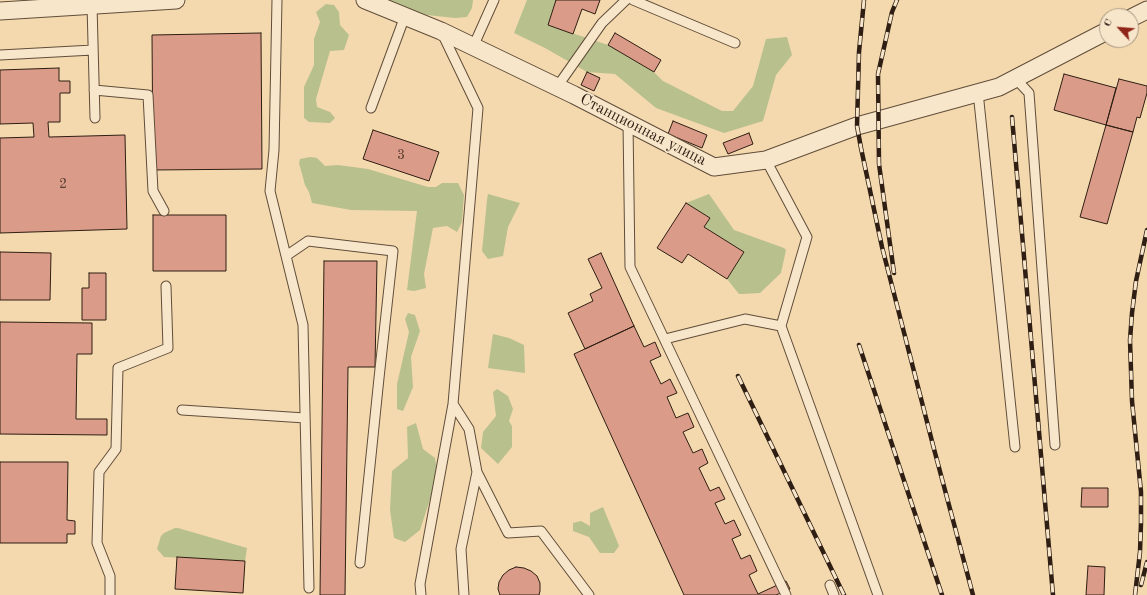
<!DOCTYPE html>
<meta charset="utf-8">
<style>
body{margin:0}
#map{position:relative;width:1147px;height:595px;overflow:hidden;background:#f4d9ae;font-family:"Old Standard TT",serif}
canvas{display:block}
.north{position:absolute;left:1099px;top:8px;width:40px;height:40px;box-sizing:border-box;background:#f8e6ca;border:1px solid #a79681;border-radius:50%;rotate:296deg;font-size:11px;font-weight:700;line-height:16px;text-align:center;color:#2e1e13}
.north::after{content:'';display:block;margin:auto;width:14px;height:18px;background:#8f2418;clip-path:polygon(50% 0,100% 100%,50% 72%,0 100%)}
</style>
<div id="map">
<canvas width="1147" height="595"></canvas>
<div class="north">С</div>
</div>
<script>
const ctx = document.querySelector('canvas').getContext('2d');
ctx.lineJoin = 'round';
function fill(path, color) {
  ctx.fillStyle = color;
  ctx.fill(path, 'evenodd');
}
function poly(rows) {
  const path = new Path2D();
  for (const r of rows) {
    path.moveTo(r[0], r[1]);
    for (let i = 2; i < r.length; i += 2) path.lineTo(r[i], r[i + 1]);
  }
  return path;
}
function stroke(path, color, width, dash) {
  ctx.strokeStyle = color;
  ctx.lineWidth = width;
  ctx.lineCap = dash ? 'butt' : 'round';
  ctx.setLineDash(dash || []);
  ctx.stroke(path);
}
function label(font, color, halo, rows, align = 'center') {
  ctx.font = font + ' "Old Standard TT",serif';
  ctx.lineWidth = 3.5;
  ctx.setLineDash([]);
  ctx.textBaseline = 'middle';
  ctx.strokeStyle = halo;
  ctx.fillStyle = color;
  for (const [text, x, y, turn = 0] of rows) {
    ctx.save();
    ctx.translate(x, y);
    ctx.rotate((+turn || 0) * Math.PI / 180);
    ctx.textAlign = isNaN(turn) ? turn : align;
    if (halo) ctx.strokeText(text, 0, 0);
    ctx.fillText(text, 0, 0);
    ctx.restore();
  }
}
const green = poly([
 [385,0,473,0,472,8,467,17,455,18,427,15],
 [527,0,556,0,548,25,608,45,654,72,663,81,722,111,733,111,753,86,766,39,787,37,792,55,776,75,763,121,724,133,656,108,615,74,587,72,545,48,514,33],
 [326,4,334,5,339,12,340,25,349,35,344,50,330,51,316,99,317,107,330,112,335,118,330,123,309,122,304,118,304,87,314,65,314,39,320,22,316,12],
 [310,157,317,158,325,166,338,165,368,169,428,187,436,187,442,183,458,183,464,195,462,222,457,232,447,226,433,228,424,274,426,288,414,291,407,290,417,211,351,210,312,203,309,192,305,185,299,163,300,159],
 [488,194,520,203,508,227,503,256,488,259,482,251,487,200],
 [709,194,734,230,784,248,786,250,781,273,760,293,742,294,739,294,727,279,744,252,704,227,709,218,686,203],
 [408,313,415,315,420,331,411,357,413,387,403,411,397,409,397,384,409,332,405,319],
 [493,334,509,338,524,345,525,373,488,368],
 [497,389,508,396,513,409,509,421,512,426,512,447,498,464,481,448,483,432,496,416,493,392],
 [416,423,423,449,435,458,438,475,420,530,405,542,394,538,390,510,392,471,408,458,407,427],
 [603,507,619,546,614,553,600,553,589,537,573,531,573,523,581,521,590,526,590,513],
 [175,528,178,528,247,548,245,561,164,557,157,549,161,536,164,533]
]);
const building = poly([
 [556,0,600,0,595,14,582,9,573,34,548,25,556,0],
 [261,33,262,169,153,170,152,35,261,33],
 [615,33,661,60,654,72,608,45,615,33],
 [59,68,59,81,70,81,70,93,60,93,60,122,48,122,49,137,125,135,127,229,0,233,0,138,34,137,33,123,0,124,0,70,59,68],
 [587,72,600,78,594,91,581,85,587,72],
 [1064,74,1116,88,1106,125,1054,110,1064,74],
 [1119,79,1147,86,1147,93,1140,118,1137,117,1133,132,1106,125,1119,79],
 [673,121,707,135,702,148,668,134,673,121],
 [1106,125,1133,132,1107,224,1080,217,1106,125],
 [373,130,439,152,429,181,363,159,373,130],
 [749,133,753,144,728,154,723,143,749,133],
 [686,203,710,218,704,227,744,252,727,279,688,254,682,263,657,248,686,203],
 [153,215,226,215,226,271,153,271,153,215],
 [0,252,51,253,50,300,0,300,0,252],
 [601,253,634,326,585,349,568,313,593,301,590,294,602,288,588,259,601,253],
 [324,261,377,261,375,367,348,367,345,595,320,595,324,261],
 [89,273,106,273,106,320,82,320,82,288,89,288,89,273],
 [0,322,92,323,92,354,77,354,76,419,107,419,107,435,0,434,0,322],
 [634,326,644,347,655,342,661,356,650,361,661,384,670,379,677,393,667,397,676,418,688,413,694,427,683,432,693,453,702,449,708,463,699,468,710,491,719,487,725,499,715,503,725,524,734,520,741,535,732,539,741,559,750,555,757,571,749,575,758,594,786,581,790,589,776,595,684,595,574,354,634,326],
 [0,462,68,462,67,520,75,521,75,534,67,534,67,543,0,543,0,462],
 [1082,488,1108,488,1108,507,1081,507,1082,488],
 [177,557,245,561,243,593,175,589,177,557],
 [1088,566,1105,567,1104,595,1086,595,1088,566],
 [516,567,524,568,531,571,537,576,540,583,540,591,539,595,500,595,498,589,499,582,503,575,509,570,516,567]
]);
const service = poly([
 [277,0,274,150,270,191,303,325,309,588],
 [633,0,735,43],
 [92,5,95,118],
 [473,47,494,0],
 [0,55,93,50],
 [1015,78,1029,93,1055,445],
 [557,87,602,23,626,0],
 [94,90,148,95,153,191,164,211],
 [978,92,1015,447],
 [371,108,405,16],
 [628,123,630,267,786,595],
 [766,160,807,237,781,326,878,595],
 [286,256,308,241,393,251,379,378,360,563],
 [665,339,745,319,781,326],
 [453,404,469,429,477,472,508,533,541,531,589,595],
 [182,410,305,418],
 [830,585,834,595],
 [110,595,110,576,97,543,99,472,116,449,118,368,168,348,166,286],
 [421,595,420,584,453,404,478,108,442,33],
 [464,595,461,549,477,472]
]);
const minor = poly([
 [365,0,441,31,574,95,714,167,766,160,857,126,999,87,1107,31],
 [0,11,176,0],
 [1131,18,1147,10]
]);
const rail = poly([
 [864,0,859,52,857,126,861,148,882,247,934,449,973,595],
 [1012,117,1053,595],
 [894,273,879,164,878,74,892,12,897,0],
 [859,345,942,595],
 [738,376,844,595],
 [1141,585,1147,562],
 [1135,595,1140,552,1141,523,1141,492,1132,401,1130,340,1132,313,1136,281,1147,230]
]);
const numberNames = [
 ["3",401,155],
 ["2",63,184]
];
const streetNames = [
 ["Станционная улица",643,130,27]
];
fill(green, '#b8c08d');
fill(building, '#da9b88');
stroke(building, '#2e1e13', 1);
stroke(service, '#604d3a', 11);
stroke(minor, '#604d3a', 19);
stroke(service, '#f8e6ca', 9);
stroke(minor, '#f8e6ca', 17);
stroke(rail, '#2e1e13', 4.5);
stroke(rail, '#f8e6ca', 3, [9]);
label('14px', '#593d30', null, numberNames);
label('16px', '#2e1e13', '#f8e6ca', streetNames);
</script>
